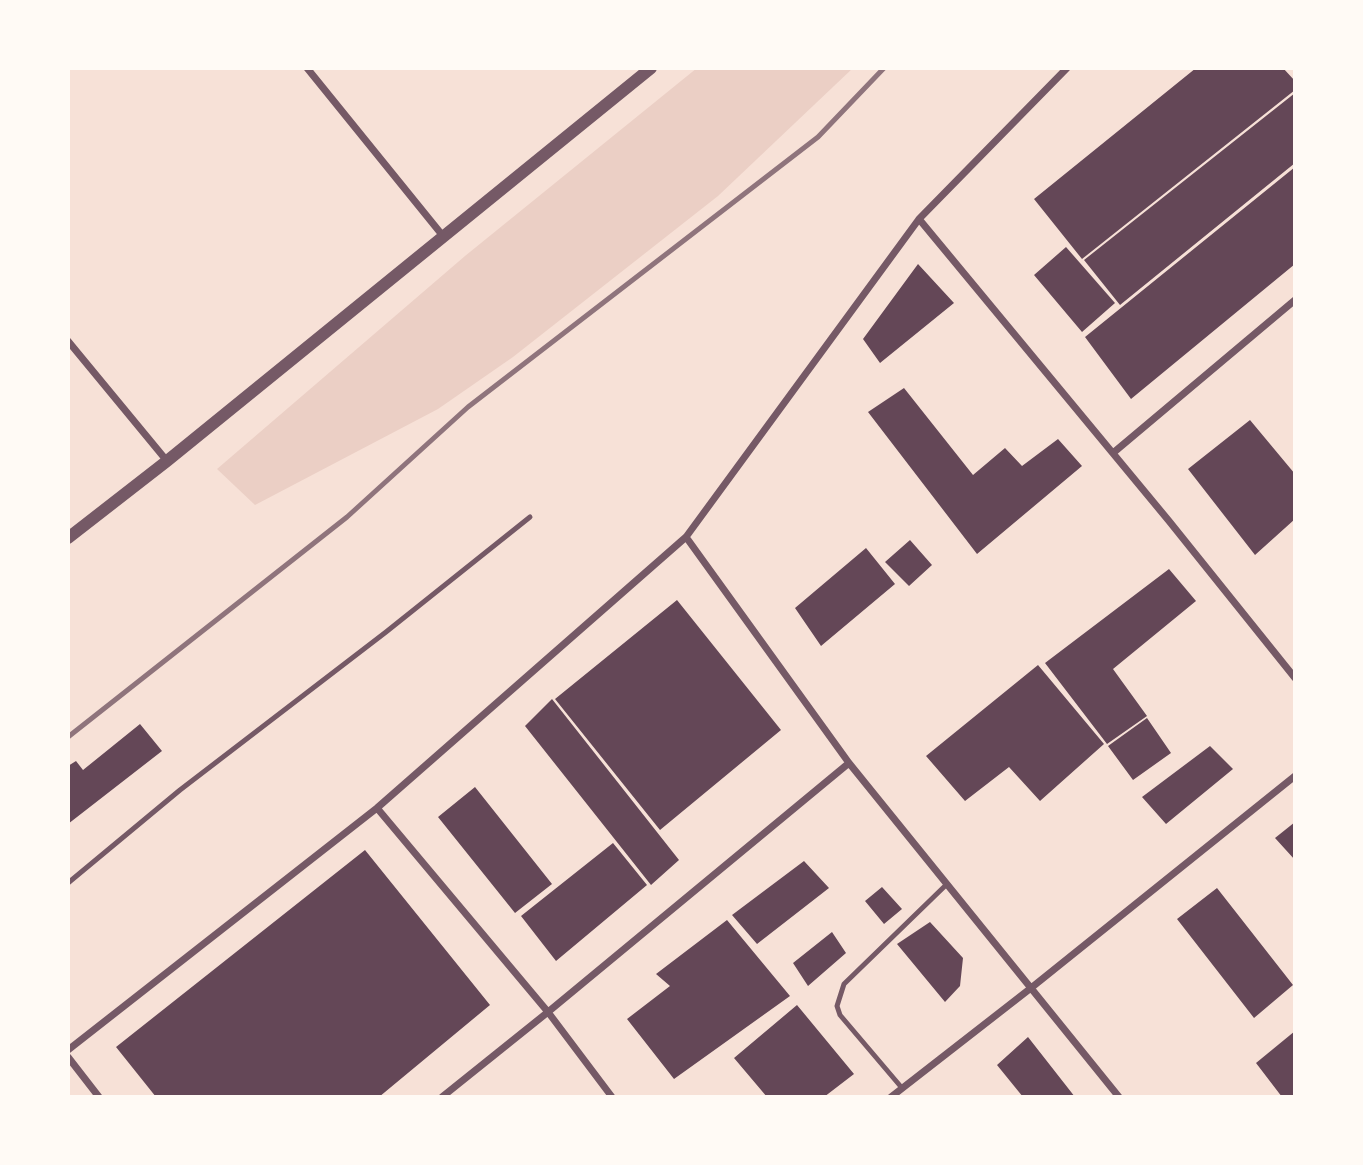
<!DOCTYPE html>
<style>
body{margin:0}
#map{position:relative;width:1363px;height:1165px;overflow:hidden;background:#f7e1d7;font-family:Spectral,serif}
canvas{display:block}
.frame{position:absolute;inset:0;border:70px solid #fffaf5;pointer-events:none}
</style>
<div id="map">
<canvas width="1363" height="1165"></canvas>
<div class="frame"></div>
</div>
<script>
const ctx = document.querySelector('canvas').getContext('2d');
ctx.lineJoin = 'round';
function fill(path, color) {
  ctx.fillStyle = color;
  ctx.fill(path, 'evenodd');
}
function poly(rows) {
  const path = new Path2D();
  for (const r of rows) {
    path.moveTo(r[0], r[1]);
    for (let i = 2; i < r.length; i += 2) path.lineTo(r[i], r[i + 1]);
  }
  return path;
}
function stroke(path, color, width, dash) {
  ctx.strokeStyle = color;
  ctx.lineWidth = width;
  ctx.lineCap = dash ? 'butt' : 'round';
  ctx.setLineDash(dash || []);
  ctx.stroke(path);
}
const green = poly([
 [697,68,853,68,718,196,513,357,438,409,255,505,217,469,465,256]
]);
const building = poly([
 [1196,68,1283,68,1295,81,1295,90,1082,259,1034,199],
 [1295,93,1295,163,1120,305,1084,260],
 [1295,167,1295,264,1131,399,1085,337],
 [1066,247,1115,303,1082,332,1034,275],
 [918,264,954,303,880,363,863,339],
 [904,388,973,475,1005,448,1022,466,1058,439,1082,466,977,554,868,412],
 [1250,420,1295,474,1295,519,1255,555,1188,469],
 [910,540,932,565,909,586,885,562],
 [866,548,895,584,821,646,795,608],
 [1169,569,1196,601,1113,669,1147,716,1107,744,1045,663],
 [677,600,781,730,660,830,555,699],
 [1038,665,1104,744,1040,801,1009,767,965,801,926,756],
 [552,699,679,860,651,885,525,726],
 [1147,718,1171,753,1133,780,1108,746],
 [140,724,162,751,68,824,68,766,76,761,83,770],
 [1210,746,1233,769,1166,824,1142,797],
 [475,787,552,884,515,913,438,817],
 [1295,822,1295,860,1275,838],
 [613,843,647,885,556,961,521,916],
 [365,850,490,1005,379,1097,156,1097,116,1047],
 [804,861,829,888,757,944,732,915],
 [882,887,902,909,884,924,865,901],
 [1217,888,1293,985,1254,1018,1177,919],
 [727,920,790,996,674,1079,627,1019,670,986,656,974],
 [930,922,963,958,960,986,945,1002,897,944],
 [832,932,846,953,808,986,793,963],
 [797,1005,854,1074,824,1097,767,1097,734,1058],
 [1295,1031,1295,1097,1282,1097,1256,1063],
 [1028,1037,1075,1097,1023,1097,997,1065]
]);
const service = poly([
 [68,883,180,790,386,632,530,517],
 [902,1088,840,1015,837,1006,844,984,947,884]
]);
const minor = poly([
 [307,68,443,236],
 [919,219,1169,521,1295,678],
 [68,341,167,461],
 [1113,453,1295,300],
 [686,537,849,763,1119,1097],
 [377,808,548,1012,612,1097],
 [68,1050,377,808,686,537,919,219,1067,68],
 [68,1057,99,1097],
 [442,1097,548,1012,849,763],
 [891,1097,1031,988,1295,776]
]);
const tertiary = poly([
 [68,538,167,461,651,68]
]);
const rail = poly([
 [68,737,347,517,468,407,818,137,884,68]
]);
fill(green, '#ebcfc5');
fill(building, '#644757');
stroke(service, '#755966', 5);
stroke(minor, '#755966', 7);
stroke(tertiary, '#755966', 12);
stroke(rail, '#8f747c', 5);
</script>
